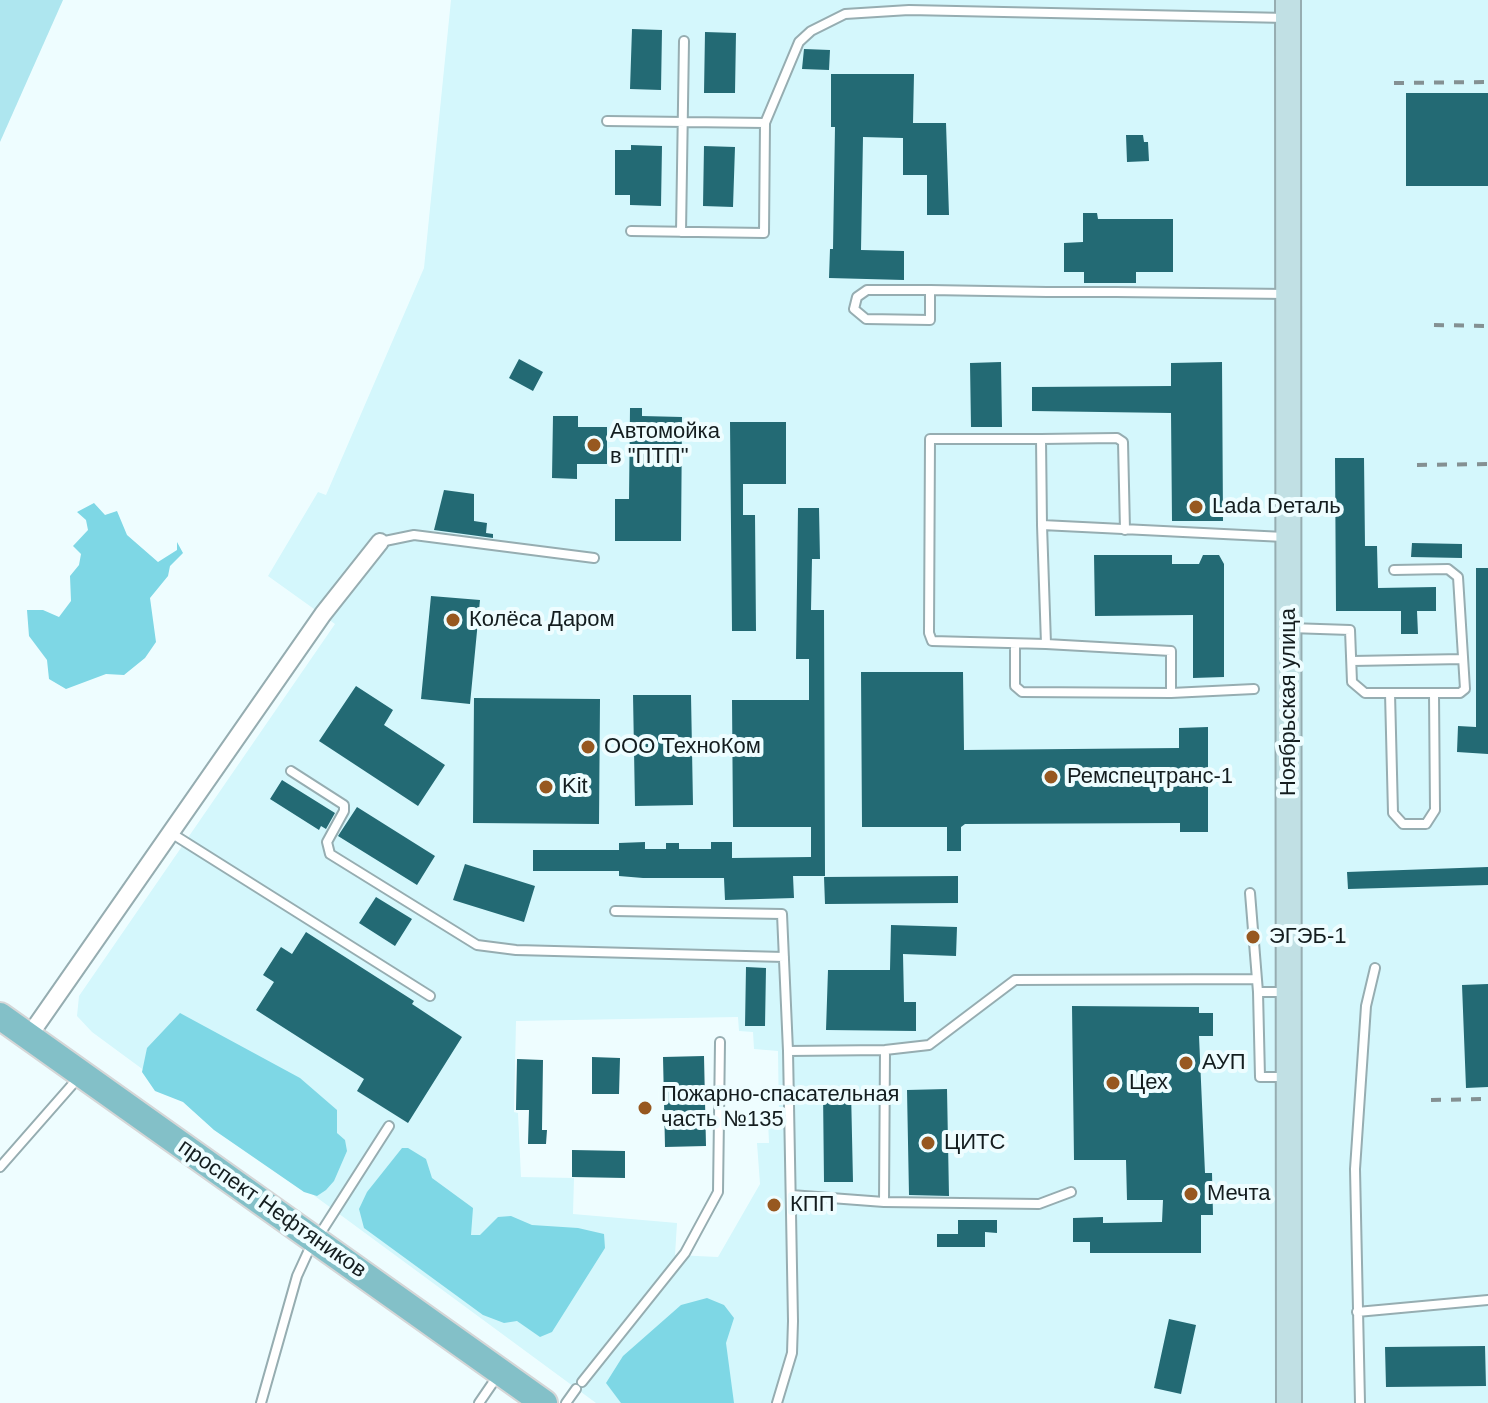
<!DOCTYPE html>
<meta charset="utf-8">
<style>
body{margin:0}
canvas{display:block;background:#eefdff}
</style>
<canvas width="1488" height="1403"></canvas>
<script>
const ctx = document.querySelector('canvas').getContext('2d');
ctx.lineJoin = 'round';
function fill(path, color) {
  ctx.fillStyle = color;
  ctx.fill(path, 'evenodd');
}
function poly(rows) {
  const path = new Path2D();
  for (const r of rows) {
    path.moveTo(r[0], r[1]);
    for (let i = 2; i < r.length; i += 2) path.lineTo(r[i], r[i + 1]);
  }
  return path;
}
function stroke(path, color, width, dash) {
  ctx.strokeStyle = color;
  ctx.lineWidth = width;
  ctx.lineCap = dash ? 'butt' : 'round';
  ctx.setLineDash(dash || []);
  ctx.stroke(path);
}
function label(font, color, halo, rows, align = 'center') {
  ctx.font = font + ' Arial,sans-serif';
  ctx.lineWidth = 8;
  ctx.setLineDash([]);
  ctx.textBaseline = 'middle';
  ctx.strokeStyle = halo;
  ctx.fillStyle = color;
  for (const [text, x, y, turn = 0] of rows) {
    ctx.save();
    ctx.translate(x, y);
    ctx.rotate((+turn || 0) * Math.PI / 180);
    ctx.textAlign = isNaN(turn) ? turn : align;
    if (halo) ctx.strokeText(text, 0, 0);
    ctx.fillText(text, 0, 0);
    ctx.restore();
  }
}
const built = poly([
 [451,0,1488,0,1488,1403,596,1403,92,1032,77,1016,79,996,335,624,268,576,318,492,326,495,424,268],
 [738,1017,739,1031,753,1032,754,1049,778,1051,779,1119,768,1120,769,1143,757,1143,760,1184,718,1257,675,1255,677,1223,573,1214,574,1178,521,1177,518,1113,514,1112,516,1021]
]);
const green = poly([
 [0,0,63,0,0,142]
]);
const water = poly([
 [94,503,105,515,117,511,127,535,158,562,177,550,177,542,183,553,170,566,168,576,150,598,156,642,145,658,124,675,106,674,66,689,49,679,47,660,29,636,27,610,43,610,59,617,71,601,70,576,79,565,81,554,73,546,88,530,86,520,77,512],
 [180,1013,300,1078,337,1110,337,1133,345,1140,347,1151,334,1181,326,1190,317,1196,304,1192,214,1130,183,1102,155,1091,142,1072,147,1048],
 [402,1148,408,1148,426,1159,432,1178,473,1208,471,1235,480,1235,498,1217,511,1216,532,1225,578,1228,604,1234,605,1248,552,1332,540,1337,517,1321,504,1323,483,1315,364,1228,359,1209,367,1192],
 [707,1298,724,1305,734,1318,726,1343,734,1403,621,1403,606,1383,623,1356,681,1305]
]);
const building = poly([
 [632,29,662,30,661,90,630,89],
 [705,32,736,33,735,93,704,93],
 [804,49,830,50,829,70,802,69],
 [831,74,914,74,913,123,946,123,949,215,927,215,927,175,903,175,903,138,863,137,861,250,904,251,904,280,829,278,830,249,833,249,835,127,831,127],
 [1406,93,1488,93,1488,186,1406,186],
 [1126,135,1143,135,1144,142,1148,142,1149,161,1127,162],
 [631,145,662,146,661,206,630,205,630,195,615,195,615,150,631,150],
 [704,146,735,147,733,207,703,206],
 [1083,213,1097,213,1098,219,1173,219,1173,272,1136,272,1136,283,1084,283,1084,272,1064,272,1064,243,1083,242],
 [519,359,543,372,533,391,509,378],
 [1001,362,1002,427,971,427,970,363],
 [1222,362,1223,521,1172,521,1171,413,1032,411,1032,387,1171,386,1171,363],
 [630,408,642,408,642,416,682,417,681,541,615,541,615,499,629,499],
 [553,416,578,416,578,427,607,427,607,464,577,464,577,479,552,478],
 [730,422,786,422,786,484,743,484,743,515,755,515,756,631,732,631],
 [1335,458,1364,458,1365,546,1377,546,1378,588,1436,587,1436,611,1417,611,1418,634,1401,634,1401,611,1336,611],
 [444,490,474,494,474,521,487,523,486,533,493,534,493,538,434,530],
 [798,508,819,508,820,559,812,559,811,610,824,610,825,876,793,876,794,898,725,900,724,878,643,878,619,876,619,871,533,871,533,850,619,850,619,843,645,842,645,849,666,849,666,843,679,843,679,849,711,849,711,842,732,842,732,858,811,857,811,827,733,827,732,700,809,700,809,659,796,659],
 [1412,543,1462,544,1462,558,1411,557],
 [1094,555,1172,555,1172,564,1199,564,1203,555,1219,555,1224,564,1224,677,1193,678,1193,615,1095,616],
 [1476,568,1488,568,1488,754,1457,752,1458,726,1476,727],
 [431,596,480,600,470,704,421,699],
 [861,672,963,672,964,750,1179,748,1179,728,1208,727,1208,832,1180,832,1180,823,965,824,961,827,961,851,947,851,947,827,862,827],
 [356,686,393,710,384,725,445,765,418,806,319,741],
 [633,695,691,695,693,805,635,806],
 [474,698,600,699,599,824,473,823],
 [282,780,335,813,326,829,321,826,319,830,270,799],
 [357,807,435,856,417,885,338,836],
 [465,864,535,886,524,922,453,900],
 [1488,867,1488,885,1348,889,1347,872],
 [958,876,958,903,825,904,824,877],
 [376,897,412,919,395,946,359,923],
 [891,925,957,927,956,956,903,954,904,1002,916,1002,916,1031,826,1030,828,970,890,970],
 [306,932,414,1001,412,1004,462,1037,408,1123,357,1091,364,1079,256,1010,274,982,263,975,281,947,292,954],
 [746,967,766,968,765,1026,745,1026],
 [1488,984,1488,1087,1466,1088,1462,985],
 [1072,1006,1199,1007,1199,1013,1213,1013,1213,1036,1199,1036,1205,1173,1212,1173,1213,1215,1201,1215,1201,1253,1090,1253,1090,1242,1073,1242,1073,1218,1103,1217,1103,1223,1162,1222,1163,1200,1127,1200,1126,1160,1074,1160],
 [704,1056,706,1146,665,1147,663,1057],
 [592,1057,620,1058,619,1094,592,1094],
 [517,1059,543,1060,542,1130,547,1130,546,1144,528,1144,529,1110,516,1110],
 [947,1089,949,1196,909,1195,907,1090],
 [851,1090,853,1182,824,1182,823,1091],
 [572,1150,625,1151,625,1178,572,1177],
 [958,1220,997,1220,997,1233,985,1232,985,1247,937,1247,937,1234,958,1234],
 [1169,1319,1196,1325,1181,1394,1154,1388],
 [1485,1346,1486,1386,1386,1387,1385,1347]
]);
const lane = poly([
 [607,121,765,123],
 [631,231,764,233,765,123,799,42,811,31,845,14,909,10,1287,18],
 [681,232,684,41],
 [930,290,930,320,866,319,854,309,857,297,867,290,930,290,1047,292,1116,292,1287,294],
 [1041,439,1117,438,1123,442,1125,530],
 [1042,525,1041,439,930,439,929,633,932,641,1046,644],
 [380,542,414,535,594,558],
 [1290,628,1350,630,1352,682,1365,693,1460,693,1465,689,1458,577,1448,569,1394,570],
 [1015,644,1015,686,1022,692,1171,693],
 [1352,661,1463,659],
 [1254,689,1171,693,1171,651,1046,644,1042,525,1284,537],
 [1390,693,1393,813,1403,824,1426,824,1435,810,1434,694],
 [291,771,344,805,344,811,327,842,330,854,477,945,516,950,784,957],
 [171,833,430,996],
 [1250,893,1258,992,1260,1077,1286,1077],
 [615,911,782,914,788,1051,793,1321,792,1353,777,1403],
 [1258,992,1285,992],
 [788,1051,885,1050,929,1045,1015,980,1254,979],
 [0,1167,72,1085],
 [791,1195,884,1202,885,1050],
 [884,1202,1039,1204,1071,1192],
 [318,1237,389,1126],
 [1357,1312,1488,1300],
 [582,1382,685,1253,718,1192,720,1042],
 [261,1403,297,1276,308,1252],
 [479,1403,492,1384],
 [566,1403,576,1389],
 [1360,1403,1355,1169,1366,1006,1375,968]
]);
const street = poly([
 [29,1036,323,614,380,542]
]);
const secondary = poly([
 [1288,0,1289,1403]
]);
const primary = poly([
 [0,1016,544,1403]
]);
const rail = poly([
 [1394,83,1488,82],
 [1434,325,1488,326],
 [1417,465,1488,464],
 [1431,1100,1488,1099]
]);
const markers = [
 [594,445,8,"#975820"],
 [1196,507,8,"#975820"],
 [453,620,8,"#975820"],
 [588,747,8,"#975820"],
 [1051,777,8,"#975820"],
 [546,787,8,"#975820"],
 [1253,937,8,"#975820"],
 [1186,1063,8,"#975820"],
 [1113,1083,8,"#975820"],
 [645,1108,8,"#975820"],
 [928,1143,8,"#975820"],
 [1191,1194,8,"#975820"],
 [774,1205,8,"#975820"]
];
const poiNames = [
 ["Автомойка",610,432],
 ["в \"ПТП\"",610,457],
 ["Lada Dеталь",1212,507],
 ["Колёса Даром",469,620],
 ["ООО ТехноКом",604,747],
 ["Ремспецтранс-1",1067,777],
 ["Kit",562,787],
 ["ЭГЭБ-1",1269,937],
 ["АУП",1202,1063],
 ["Цех",1129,1083],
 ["Пожарно-спасательная",661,1095],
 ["часть №135",661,1120],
 ["ЦИТС",944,1143],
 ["Мечта",1207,1194],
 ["КПП",790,1205]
];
const streetNames = [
 ["Ноябрьская улица",1289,702,-90],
 ["проспект Нефтяников",272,1209,35]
];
fill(built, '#d4f7fc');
fill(green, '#aee6ef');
fill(water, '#7ed7e5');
fill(building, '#236a74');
stroke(lane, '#96adb1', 12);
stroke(street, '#96adb1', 20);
stroke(secondary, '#96adb1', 28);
stroke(primary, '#d5d6d7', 30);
stroke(lane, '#fff', 8);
stroke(street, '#fff', 16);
stroke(secondary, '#c1e0e4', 24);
stroke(primary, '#83c0c8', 26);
stroke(rail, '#849092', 4, [10, 10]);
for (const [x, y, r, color] of markers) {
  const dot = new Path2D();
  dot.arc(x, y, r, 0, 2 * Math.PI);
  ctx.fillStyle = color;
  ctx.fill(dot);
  stroke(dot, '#eefdff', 3);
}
label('22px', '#141d1f', '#eefdff', poiNames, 'left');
label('22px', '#141d1f', '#eefdff', streetNames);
</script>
